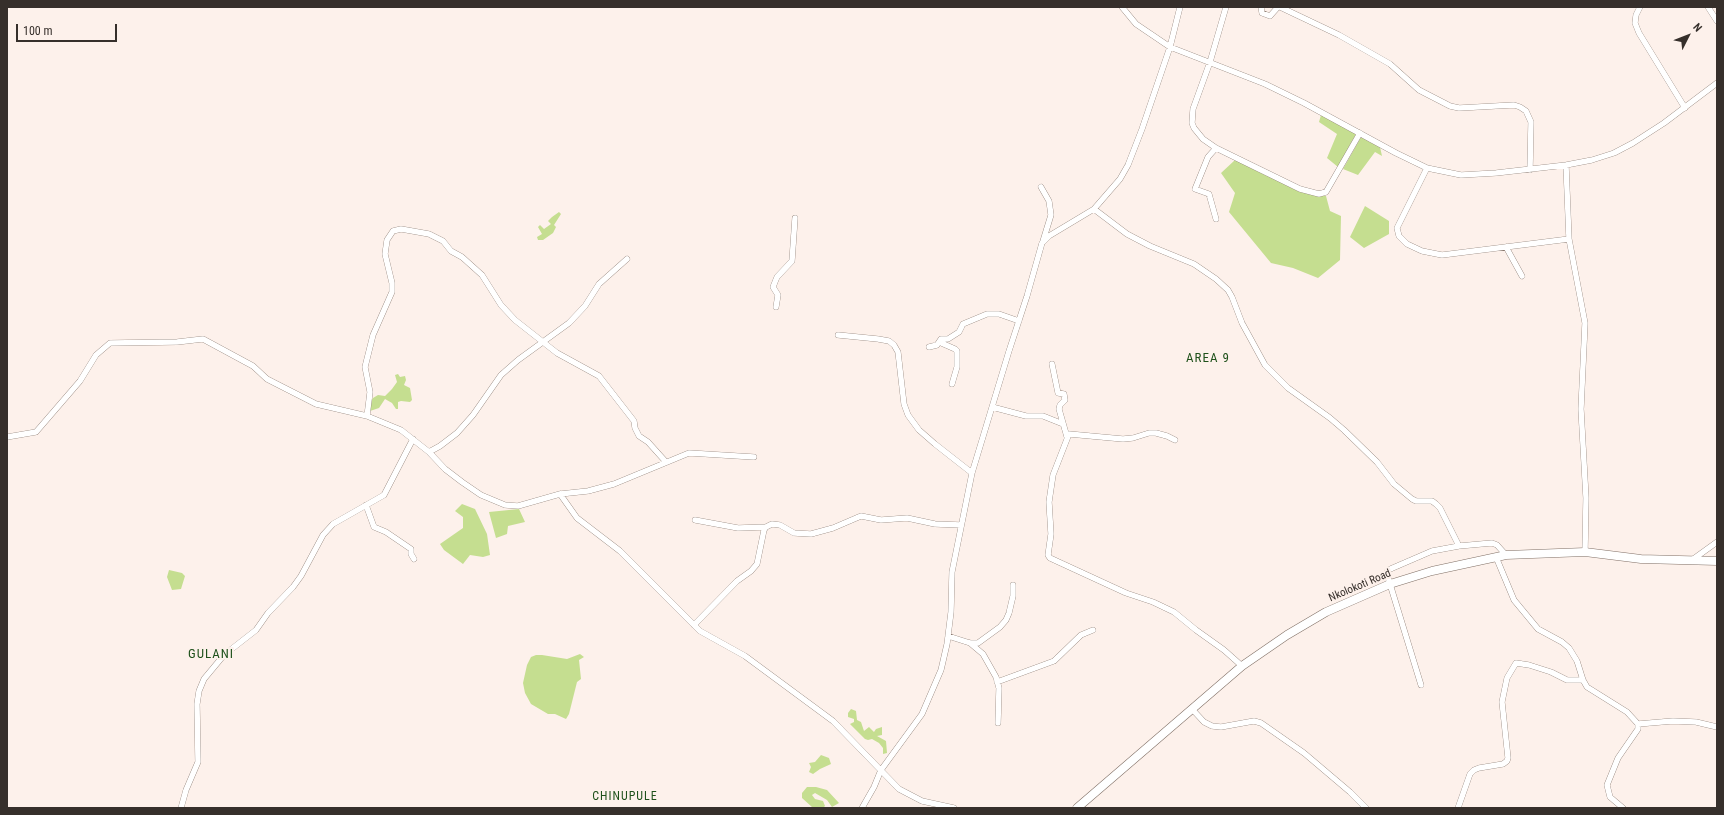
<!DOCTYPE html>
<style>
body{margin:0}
#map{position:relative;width:1724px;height:815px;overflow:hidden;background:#fdf1eb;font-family:"Roboto Condensed",sans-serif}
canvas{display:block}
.frame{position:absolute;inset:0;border:8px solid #362f2b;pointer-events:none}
.north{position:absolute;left:1668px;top:16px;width:40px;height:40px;-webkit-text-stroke:3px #fdf1eb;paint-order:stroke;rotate:48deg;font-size:11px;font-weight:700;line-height:16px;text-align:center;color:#362f2b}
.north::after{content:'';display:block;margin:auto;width:14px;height:18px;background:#362f2b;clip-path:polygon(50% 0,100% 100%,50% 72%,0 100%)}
.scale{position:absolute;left:16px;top:24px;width:101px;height:18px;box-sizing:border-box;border:2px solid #362f2b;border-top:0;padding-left:5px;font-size:12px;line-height:14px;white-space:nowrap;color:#362f2b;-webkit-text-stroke:3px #fdf1eb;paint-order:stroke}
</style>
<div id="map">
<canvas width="1724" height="815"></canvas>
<div class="frame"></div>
<div class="north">N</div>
<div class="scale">100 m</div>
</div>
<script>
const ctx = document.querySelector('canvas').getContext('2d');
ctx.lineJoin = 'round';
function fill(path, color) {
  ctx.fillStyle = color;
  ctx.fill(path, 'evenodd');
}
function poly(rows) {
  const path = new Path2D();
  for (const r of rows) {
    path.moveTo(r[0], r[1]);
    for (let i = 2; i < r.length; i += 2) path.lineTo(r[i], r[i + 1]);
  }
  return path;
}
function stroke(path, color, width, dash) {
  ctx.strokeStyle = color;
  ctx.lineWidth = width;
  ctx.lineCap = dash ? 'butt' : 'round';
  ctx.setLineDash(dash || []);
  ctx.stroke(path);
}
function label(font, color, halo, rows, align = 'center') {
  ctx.font = font + ' "Roboto Condensed",sans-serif';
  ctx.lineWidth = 4;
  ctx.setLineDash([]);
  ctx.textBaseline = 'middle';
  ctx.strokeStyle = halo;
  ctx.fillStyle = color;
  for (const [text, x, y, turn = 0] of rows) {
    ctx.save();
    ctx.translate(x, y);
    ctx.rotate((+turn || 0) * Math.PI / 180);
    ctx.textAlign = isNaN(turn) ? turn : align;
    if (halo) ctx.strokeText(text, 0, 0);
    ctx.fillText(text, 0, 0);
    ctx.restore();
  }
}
const green = poly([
 [1321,115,1356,134,1338,167,1327,158,1337,134,1319,122],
 [1361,137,1380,147,1382,156,1375,152,1358,175,1343,169],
 [1235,160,1300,192,1326,196,1330,211,1341,216,1340,260,1318,278,1293,268,1271,263,1229,212,1235,193,1221,173],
 [1365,206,1389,221,1389,234,1364,248,1350,237],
 [559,212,561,214,554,225,556,227,553,233,543,240,538,240,537,237,542,234,538,227,540,225,544,229,551,224,548,221,552,217],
 [398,374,400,377,405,376,406,380,404,385,410,388,412,400,410,402,401,401,398,402,398,409,396,409,392,403,385,399,379,408,370,411,370,403,373,398,378,395,385,396,392,389,397,382,395,375],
 [462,504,475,509,487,534,490,555,483,557,470,555,463,564,444,550,440,544,463,528,463,517,455,511],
 [519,509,525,522,508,526,507,534,496,538,489,512],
 [169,570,182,573,185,576,181,589,172,590,167,577],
 [580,654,584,657,579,660,581,679,577,682,569,714,566,719,555,714,548,714,531,704,525,693,523,683,527,665,531,657,536,655,542,655,567,659],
 [851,709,856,711,857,720,861,722,864,731,869,727,874,732,876,729,882,727,882,735,877,736,886,741,887,753,883,754,883,748,879,743,872,739,868,740,865,739,850,724,854,722,854,719,848,717,848,713],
 [821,755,829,758,831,764,820,769,813,774,809,772,811,767,809,763,815,762],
 [807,787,816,787,827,790,839,803,832,807,827,800,815,793,812,795,815,799,823,801,825,806,823,808,812,807,802,798,802,793]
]);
const minor = poly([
 [1122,7,1136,24,1170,47,1265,84,1304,103,1396,153,1427,168,1461,175,1496,173,1566,165,1592,160,1614,153,1633,143,1664,123,1717,83],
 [1226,7,1210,62,1193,109,1192,123,1194,128,1203,139,1216,148,1300,189,1319,194,1326,192,1360,133],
 [1261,7,1262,13,1270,16,1278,7],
 [1280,7,1339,35,1390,64,1419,90,1450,106,1459,108,1514,105,1520,107,1526,111,1531,122,1530,170],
 [1640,7,1636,15,1635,23,1639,33,1685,108],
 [1708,7,1717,21],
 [1216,148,1208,157,1195,189,1209,194,1216,219],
 [1566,165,1569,239,1585,323,1581,409,1586,498,1585,552],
 [1427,168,1397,228,1399,236,1407,244,1422,251,1442,255,1569,239],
 [1041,187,1049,201,1051,215,1043,241],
 [1094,209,1127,234,1150,246,1194,264,1216,279,1228,290,1232,297,1242,323,1265,365,1288,388,1330,418,1344,430,1377,462,1394,484,1412,499,1416,501,1432,501,1436,504,1440,508,1459,546],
 [1506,247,1522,276],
 [776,307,778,295,773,287,777,277,792,261,795,218],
 [838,335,878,339,889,341,894,345,898,352,904,404,908,415,919,430,935,444,972,473],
 [939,342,955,349,957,351,957,367,952,384],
 [929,347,937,345,941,339,948,339,959,332,963,324,987,314,999,314,1019,321],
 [1052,364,1058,393,1064,394,1065,400,1060,405,1059,409,1067,437],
 [992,407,1026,416,1043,416,1063,424],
 [367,416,370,392,365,367,373,335,392,292,392,283,385,254,387,240,393,231,401,229,429,234,443,241,451,251,462,257,482,275,501,305,515,320,557,353,599,376,634,421,635,428,639,436,648,442,666,462],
 [7,437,36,432,80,381,96,355,110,343,177,342,203,339,253,366,267,379,316,404,367,416,401,430,429,452,445,469,462,482,481,495,505,505,518,506,560,494,588,491,614,484,689,453,754,457],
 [1175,440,1167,436,1156,433,1149,433,1133,438,1123,439,1069,434,1053,475,1049,502,1051,534,1048,555,1050,558,1126,593,1153,602,1174,612,1196,630,1224,650,1242,666],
 [429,452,440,446,457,433,473,415,501,375,518,360,569,323,585,306,599,284,627,259],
 [560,494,577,518,620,551,700,631,745,656,833,721,899,789,922,801,954,808],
 [366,505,374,527,386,532,411,549,411,554,414,559],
 [695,520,738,528,766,527],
 [1496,557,1514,600,1538,629,1562,642,1569,648,1577,661,1583,680,1587,687,1627,712,1638,724,1638,729,1618,758,1607,785,1610,797,1623,808],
 [1692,560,1717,542],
 [694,625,737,581,751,571,757,564,764,530,766,527,772,524,780,525,794,533,811,534,833,528,861,516,881,520,907,518,935,524,961,525],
 [948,636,970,643,978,643,1000,627,1006,620,1009,613,1013,596,1013,585],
 [970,643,983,654,996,677,999,688,998,723],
 [997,682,1054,661,1081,635,1093,630],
 [1421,685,1390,584,1387,573,1388,570,1432,551,1459,546,1492,543,1497,545,1506,555],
 [1192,709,1204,722,1212,726,1221,727,1254,721,1261,723,1304,753,1350,792,1366,808],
 [1638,724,1673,721,1696,722,1717,727],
 [181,808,186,790,198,762,197,704,199,691,204,679,224,655,256,630,268,613,293,587,301,576,323,535,333,524,384,495,413,439],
 [862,808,874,787,881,770,922,714,941,670,947,644,951,612,952,572,972,473,1009,351,1027,296,1042,243,1049,236,1094,209,1120,179,1128,165,1142,129,1170,47,1180,7],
 [1458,808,1470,774,1474,770,1479,768,1503,764,1507,761,1508,758,1502,702,1507,678,1516,663,1529,665,1551,672,1567,680,1583,680]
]);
const secondary = poly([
 [1077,808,1242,666,1287,635,1326,612,1390,584,1432,571,1506,555,1585,552,1641,559,1717,561]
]);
const streetNames = [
 ["Nkolokoti Road",1360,586,-23]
];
const neighbourhoodNames = [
 ["CHINUPULE",625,797]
];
const quarterNames = [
 ["AREA 9",1208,359],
 ["GULANI",211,655]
];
fill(green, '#c5de90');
stroke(minor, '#817066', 6);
stroke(secondary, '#817066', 9);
stroke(minor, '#fff', 5.5);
stroke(secondary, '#fff', 8);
label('11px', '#362f2b', '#fdf1eb', streetNames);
ctx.letterSpacing = '1px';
label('12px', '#1f511b', '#fdf1eb', neighbourhoodNames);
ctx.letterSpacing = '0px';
ctx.letterSpacing = '1px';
label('13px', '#1f511b', '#fdf1eb', quarterNames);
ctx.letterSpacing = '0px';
</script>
